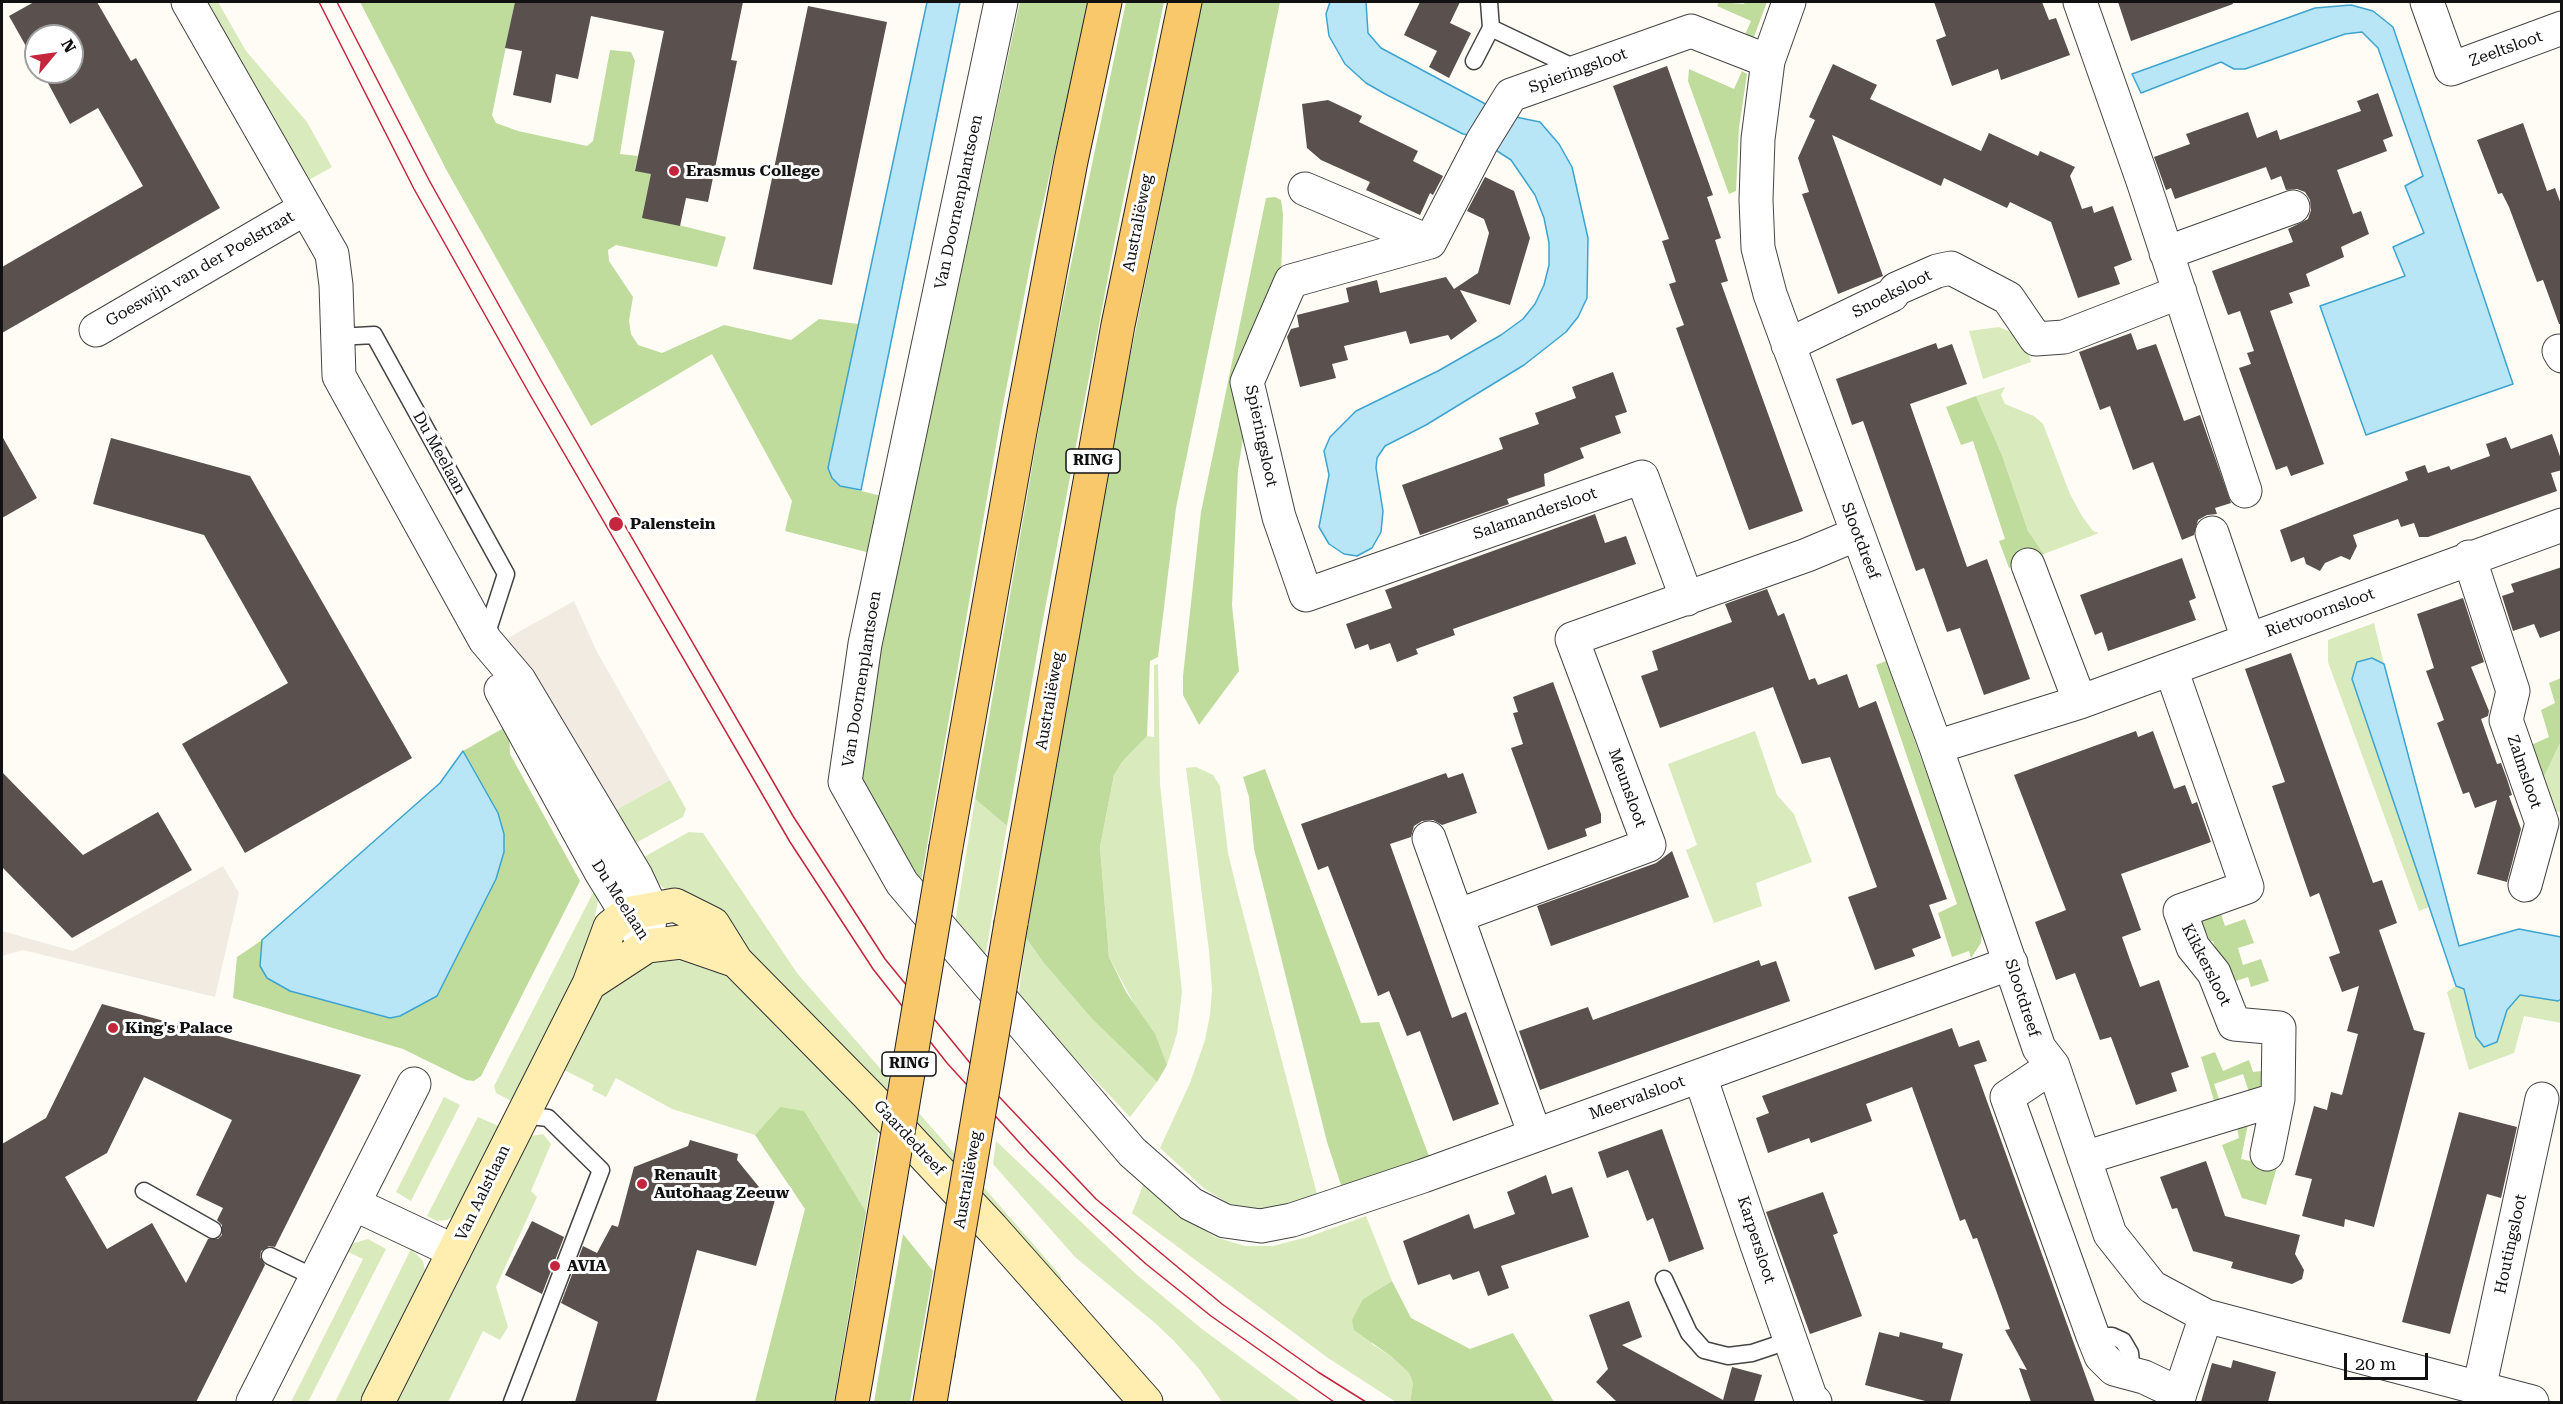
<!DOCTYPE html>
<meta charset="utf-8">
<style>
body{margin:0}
#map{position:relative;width:2563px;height:1404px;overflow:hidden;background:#fffcf5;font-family:"Roboto Serif",serif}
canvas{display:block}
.frame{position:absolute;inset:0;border:3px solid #111;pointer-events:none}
.north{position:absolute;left:24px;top:24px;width:60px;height:60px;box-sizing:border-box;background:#fff;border:2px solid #a0a0a0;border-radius:50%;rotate:61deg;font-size:16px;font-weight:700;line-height:24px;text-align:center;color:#111}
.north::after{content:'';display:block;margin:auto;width:21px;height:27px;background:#c4263e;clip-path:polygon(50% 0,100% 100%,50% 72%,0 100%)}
.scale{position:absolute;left:2344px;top:1353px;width:84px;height:27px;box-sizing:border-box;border:3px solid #111;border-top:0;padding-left:8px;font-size:18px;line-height:21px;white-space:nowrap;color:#111;-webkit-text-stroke:4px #fff;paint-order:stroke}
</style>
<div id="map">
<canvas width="2563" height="1404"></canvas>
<div class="frame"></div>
<div class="north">N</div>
<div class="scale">20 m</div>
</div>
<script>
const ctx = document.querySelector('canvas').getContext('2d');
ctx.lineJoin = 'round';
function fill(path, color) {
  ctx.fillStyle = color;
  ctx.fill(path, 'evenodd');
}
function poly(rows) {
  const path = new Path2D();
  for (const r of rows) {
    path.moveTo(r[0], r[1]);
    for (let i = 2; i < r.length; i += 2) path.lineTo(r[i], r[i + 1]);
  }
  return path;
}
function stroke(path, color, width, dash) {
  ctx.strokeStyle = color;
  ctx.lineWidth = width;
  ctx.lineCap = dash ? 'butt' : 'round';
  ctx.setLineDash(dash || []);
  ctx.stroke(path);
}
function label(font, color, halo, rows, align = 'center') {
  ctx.font = font + ' "Roboto Serif",serif';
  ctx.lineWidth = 6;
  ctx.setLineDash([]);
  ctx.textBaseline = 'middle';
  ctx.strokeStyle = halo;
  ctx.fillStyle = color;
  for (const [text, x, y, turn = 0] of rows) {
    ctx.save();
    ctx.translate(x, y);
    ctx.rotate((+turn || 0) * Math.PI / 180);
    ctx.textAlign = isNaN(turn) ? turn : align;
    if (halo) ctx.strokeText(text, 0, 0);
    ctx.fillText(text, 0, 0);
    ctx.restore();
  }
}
const green = poly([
 [204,2,218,2,246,51,307,122,332,167,307,181],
 [1999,327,2023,337,2031,362,1983,379,1969,331],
 [2005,387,2001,395,2005,404,2034,416,2043,424,2070,494,2082,516,2093,531,2099,533,2044,554,2028,531,2002,455,1976,396],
 [2374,623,2384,664,2372,658,2352,679,2429,907,2419,911,2328,662,2328,640],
 [1158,664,1160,784,1182,992,1177,1034,1167,1065,1109,957,1100,847,1114,775,1122,762,1147,736,1154,737,1154,665],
 [1755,731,1777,795,1794,814,1812,862,1756,883,1762,906,1714,923,1686,850,1697,845,1668,764],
 [2561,741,2561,813,2552,809,2541,783],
 [1196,767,1213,775,1220,786,1228,853,1238,894,1318,1198,1274,1210,1248,1209,1228,1203,1206,1190,1160,1148,1190,1083,1205,1040,1210,1015,1212,990,1209,951,1186,768],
 [670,780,686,809,683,817,632,845,612,812],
 [975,799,1007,826,984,965,954,929],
 [689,832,703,833,797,973,1061,1276,1061,1280,835,1037,706,907,668,892,648,874,640,859],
 [597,885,600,890,588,953,513,1102,496,1093,494,1086],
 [1026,938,1043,962,1092,1019,1157,1082,1130,1117,1018,998],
 [677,955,725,973,879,1128,866,1212,838,1168,780,1107,755,1135,672,1109,616,1078,606,1097,592,1090,594,1085,564,1070,604,991,637,964],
 [2456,986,2464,989,2476,1037,2497,1042,2507,1010,2520,995,2557,1001,2561,999,2561,1023,2524,1016,2514,1053,2469,1070,2447,992],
 [444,1097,460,1105,411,1201,396,1192],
 [478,1117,501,1127,456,1214,447,1220,437,1221,427,1216],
 [543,1134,551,1144,531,1191,537,1197,496,1287,508,1327,500,1340,483,1331,448,1402,395,1402,531,1136],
 [996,1141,1137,1275,1202,1329,1301,1402,1222,1402,1200,1370,1174,1341,1155,1323,1075,1257,993,1164],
 [1144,1183,1186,1219,1215,1237,1245,1246,1273,1246,1311,1236,1366,1216,1392,1281,1363,1299,1372,1344,1392,1357,1409,1373,1413,1383,1410,1402,1396,1402,1328,1358,1132,1213],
 [368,1239,386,1249,308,1402,291,1402,363,1259,342,1249,344,1246],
 [411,1249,423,1261,425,1271,422,1282,361,1402,335,1402]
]);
const forest = poly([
 [360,2,515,2,492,115,496,123,518,131,587,146,593,141,610,50,631,52,635,61,620,154,638,156,635,169,652,173,679,225,726,237,717,267,616,245,608,250,609,261,633,297,629,321,631,334,638,345,662,353,724,325,791,340,819,319,859,324,828,468,840,486,886,497,874,554,785,531,792,501,712,354,591,426,447,171],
 [1020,2,1089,2,1037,230,1003,405,921,881,863,787,859,769,882,637],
 [1126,2,1164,2,1116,235,1041,630,1007,826,975,799,1048,374],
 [1202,2,1280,2,1176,508,1158,657,1150,661,1147,736,1122,762,1114,775,1100,847,1109,957,1126,992,1155,1034,1167,1065,1157,1082,1092,1019,1043,962,1026,938,1101,501],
 [1719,2,1744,4,1745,2,1767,2,1752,42,1742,41,1751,21,1717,6],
 [1689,69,1734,89,1742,71,1747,74,1739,128,1736,191,1729,194,1688,81],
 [1275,197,1281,200,1283,214,1281,276,1247,413,1238,470,1232,605,1239,671,1199,725,1183,695,1183,676,1201,512,1266,198],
 [1976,396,2002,455,2028,531,2044,554,2009,568,1999,541,2005,539,1973,441,1961,445,1946,407],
 [1886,661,1982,927,1981,943,1971,958,1969,951,1952,957,1938,913,1957,904,1876,665],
 [2561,678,2561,741,2541,783,2529,746,2549,737,2541,710,2555,703,2549,683],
 [509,725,510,754,580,881,481,1076,474,1081,466,1080,403,1049,233,998,237,957,262,940,260,967,267,978,290,991,390,1018,437,996,496,879,504,852,476,773,463,751],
 [1265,769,1361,1023,1379,1022,1430,1159,1343,1191,1327,1142,1254,849,1249,797,1243,777],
 [2220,911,2225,926,2245,919,2254,943,2238,948,2243,965,2261,959,2269,981,2251,987,2248,977,2227,984,2213,941,2210,941,2206,931,2201,933,2196,919],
 [2215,1052,2223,1071,2249,1060,2253,1072,2270,1070,2259,1088,2249,1092,2243,1074,2214,1084,2220,1102,2215,1104,2201,1057],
 [780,1107,804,1111,866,1212,834,1402,755,1402,805,1209,755,1135],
 [2236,1122,2248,1124,2241,1159,2277,1167,2266,1205,2242,1198,2222,1145,2239,1138],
 [903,1234,933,1271,910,1402,874,1402],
 [1392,1281,1411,1318,1470,1349,1513,1333,1554,1402,1410,1402,1413,1383,1409,1373,1392,1357,1354,1330,1352,1320,1363,1299]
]);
const plaza = poly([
 [574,601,597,652,670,780,612,812,584,776,506,639],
 [223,866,239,893,215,997,23,950,2,956,2,931,73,951]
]);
const water = poly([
 [927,2,960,2,861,490,840,486,832,478,828,468,927,2],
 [1330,2,1366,2,1368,33,1381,48,1506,115,1540,122,1559,144,1572,167,1588,238,1587,298,1578,317,1566,332,1524,365,1426,425,1385,446,1377,458,1376,468,1383,511,1381,532,1372,548,1357,556,1344,554,1329,544,1319,527,1329,475,1324,451,1330,437,1356,411,1438,371,1501,335,1523,319,1535,304,1544,285,1549,265,1549,243,1544,218,1535,195,1511,160,1474,136,1463,134,1387,95,1366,83,1345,64,1329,36,1326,14,1330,2],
 [2351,5,2373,11,2393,27,2513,384,2366,435,2320,306,2405,276,2393,247,2424,233,2405,186,2423,176,2378,48,2362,32,2345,34,2245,69,2234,69,2221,62,2141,93,2132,74,2315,8,2351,5],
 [2372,658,2384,664,2459,946,2519,929,2561,937,2561,999,2558,1001,2520,995,2507,1010,2497,1042,2484,1047,2476,1037,2464,989,2456,986,2352,679,2357,662,2372,658],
 [463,751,498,813,504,834,504,852,496,879,437,996,400,1016,390,1018,290,991,267,978,260,966,262,940,440,783,463,751]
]);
const building = poly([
 [34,2,97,2,131,61,136,58,220,208,2,333,2,267,143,186,98,108,70,124,42,72,72,72,72,36,36,36,36,64,9,16],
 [515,2,743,2,731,60,737,61,708,202,686,198,680,226,642,218,651,174,635,171,664,31,591,16,578,79,556,74,551,103,513,95,522,51,505,48],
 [1420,2,1460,2,1450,23,1471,33,1449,78,1429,67,1437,51,1404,35],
 [1934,2,2042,2,2049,20,2056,18,2070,55,2001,80,1998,69,1952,86,1936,40,1946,36],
 [2118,2,2232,2,2233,4,2131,41],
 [808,6,887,22,832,285,753,269],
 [1833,64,1877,85,1870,99,1981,151,1989,133,2038,156,2040,151,2075,167,2070,176,2082,209,2092,206,2094,213,2113,206,2132,260,2114,267,2120,284,2078,298,2051,222,2010,202,2007,208,1944,178,1941,186,1832,135,1883,276,1838,294,1802,194,1809,192,1798,158,1815,120,1809,117],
 [1667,66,1713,195,1707,197,1721,238,1715,240,1728,281,1721,283,1803,511,1749,530,1676,328,1684,325,1669,284,1676,282,1662,241,1669,239,1613,86],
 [2378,93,2393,136,2383,140,2387,151,2337,170,2353,214,2361,211,2369,234,2341,247,2344,257,2306,274,2310,286,2289,293,2293,303,2270,311,2324,464,2291,476,2287,466,2276,470,2239,368,2251,364,2247,353,2254,351,2240,311,2228,315,2212,271,2293,242,2288,229,2308,219,2311,210,2310,200,2305,192,2297,189,2286,190,2281,176,2271,180,2266,167,2175,199,2171,188,2166,190,2154,157,2190,144,2186,134,2248,112,2257,138,2277,130,2280,140,2361,111,2357,101],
 [1328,100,1362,116,1359,122,1418,151,1413,161,1443,176,1433,195,1430,193,1420,215,1366,190,1370,182,1321,160,1307,148,1302,104],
 [2523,123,2547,191,2555,188,2562,207,2562,324,2559,324,2543,280,2537,282,2509,207,2502,193,2498,194,2477,140],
 [1485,177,1514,191,1530,238,1510,305,1460,290,1477,321,1451,340,1448,335,1410,344,1406,331,1344,346,1348,360,1332,364,1336,378,1300,387,1287,337,1291,329,1299,327,1297,315,1349,302,1346,288,1377,280,1380,293,1446,277,1454,289,1478,273,1489,233,1484,219,1467,211],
 [2131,333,2137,350,2156,344,2184,421,2200,415,2231,503,2215,508,2217,514,2207,515,2198,520,2194,535,2182,540,2153,462,2133,470,2110,406,2100,410,2079,352],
 [1936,343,1938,349,1952,344,1967,384,1910,404,1967,567,1987,559,2030,679,1984,695,1960,628,1947,632,1924,568,1916,571,1863,421,1852,425,1836,379],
 [1613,372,1627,412,1615,416,1621,433,1580,448,1584,458,1544,474,1545,486,1507,499,1509,504,1420,535,1402,485,1503,449,1499,438,1539,424,1535,413,1576,398,1572,387],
 [2552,434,2562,462,2562,470,2551,473,2557,491,2428,537,2419,537,2414,523,2401,527,2398,519,2353,535,2357,546,2350,560,2341,556,2325,563,2320,571,2306,564,2304,557,2291,562,2280,530,2408,480,2405,472,2425,465,2428,473,2449,466,2451,470,2490,456,2486,444,2506,437,2511,449],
 [2,436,37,498,2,518],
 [111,438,250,476,412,758,245,853,182,744,288,683,204,535,93,504],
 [1595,514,1605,543,1626,536,1636,564,1453,629,1455,635,1416,649,1418,654,1397,662,1390,643,1370,650,1368,644,1355,649,1346,624,1392,608,1385,590],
 [2182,558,2196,598,2189,601,2196,620,2108,651,2102,632,2095,635,2080,595],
 [2562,567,2562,630,2540,638,2534,624,2513,631,2502,596,2514,592,2511,584],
 [1767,589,1778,616,1784,613,1809,680,1815,678,1818,685,1847,674,1859,708,1876,701,1947,899,1929,905,1941,938,1912,949,1915,956,1875,970,1848,897,1877,887,1830,757,1802,764,1773,687,1660,728,1641,676,1658,670,1652,651,1732,622,1725,604],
 [2463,598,2484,662,2471,667,2489,711,2488,716,2481,719,2497,764,2501,763,2507,779,2512,795,2509,796,2521,829,2507,882,2477,874,2497,800,2475,808,2469,792,2463,794,2437,723,2444,720,2426,671,2434,668,2417,614],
 [2291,653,2373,883,2382,880,2397,923,2379,930,2414,1030,2425,1033,2374,1227,2345,1219,2344,1227,2302,1216,2312,1179,2295,1175,2314,1106,2327,1110,2331,1092,2342,1095,2358,1034,2347,1031,2359,986,2342,992,2329,957,2340,953,2319,893,2310,897,2272,786,2285,782,2245,669],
 [1553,682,1601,814,1601,823,1585,829,1587,836,1548,850,1511,748,1523,744,1513,713,1518,712,1513,697],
 [2136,731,2138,737,2153,731,2174,789,2185,785,2192,804,2197,802,2211,842,2121,874,2141,930,2122,937,2130,960,2140,987,2159,980,2189,1067,2171,1073,2177,1091,2136,1105,2111,1037,2100,1040,2075,973,2056,980,2035,922,2066,910,2014,775],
 [2,772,83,855,158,812,192,870,72,938,2,867],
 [1446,773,1448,778,1463,773,1477,813,1442,825,1433,820,1422,821,1414,826,1411,837,1390,844,1452,1018,1466,1012,1499,1104,1453,1121,1420,1031,1407,1036,1389,991,1378,996,1328,866,1318,870,1301,824],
 [1672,851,1689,897,1551,946,1537,906,1656,863],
 [1759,960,1761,966,1776,961,1790,1001,1540,1090,1519,1031,1588,1007,1593,1020],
 [102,1004,361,1075,275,1247,269,1246,261,1251,260,1257,265,1265,196,1402,2,1402,2,1144,46,1118],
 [144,1077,232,1120,196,1195,223,1208,217,1220,222,1225,222,1235,218,1239,208,1239,186,1283,152,1223,107,1249,65,1177,107,1153],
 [1952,1028,1959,1047,1979,1040,1987,1061,1974,1065,2095,1402,2031,1402,2019,1368,2027,1370,2005,1330,2010,1329,1977,1238,1973,1239,1965,1219,1960,1221,1912,1087,1866,1104,1872,1121,1811,1143,1809,1138,1768,1153,1756,1118,1769,1113,1762,1096],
 [2459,1112,2517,1127,2501,1198,2487,1194,2450,1334,2402,1322],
 [1662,1129,1704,1249,1669,1262,1653,1218,1647,1221,1628,1170,1607,1178,1598,1152],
 [690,1140,738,1154,737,1160,768,1198,775,1200,756,1266,697,1250,656,1402,575,1402,598,1322,561,1303,583,1246,597,1253,612,1225,618,1227,634,1167,688,1146],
 [2206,1161,2225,1216,2300,1235,2295,1254,2304,1270,2302,1279,2292,1284,2231,1268,2233,1262,2193,1251,2177,1208,2172,1209,2160,1177],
 [1546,1175,1552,1194,1572,1187,1589,1237,1501,1266,1509,1288,1488,1296,1479,1271,1453,1280,1450,1274,1418,1285,1403,1241,1469,1214,1474,1229,1515,1214,1507,1192],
 [1823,1192,1838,1233,1833,1235,1862,1316,1810,1334,1766,1212],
 [532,1221,564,1237,542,1294,505,1275],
 [1629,1301,1642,1337,1622,1345,1723,1400,1732,1367,1762,1375,1754,1402,1617,1402,1596,1382,1608,1369,1589,1315],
 [1879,1332,1899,1337,1900,1332,1943,1343,1942,1348,1963,1354,1950,1402,1929,1402,1865,1385],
 [2233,1360,2276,1372,2268,1402,2201,1402,2212,1363,2231,1368]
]);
const lane = poly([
 [1489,2,1491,28],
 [1474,61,1491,28,1577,69],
 [338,337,374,335,506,574,485,639],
 [144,1191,213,1230],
 [270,1256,316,1278],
 [1664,1279,1689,1333,1704,1350,1728,1356,1752,1353,1791,1340],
 [2093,1336,2112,1336,2123,1341,2130,1353,2132,1374],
 [512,1402,601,1170,548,1118,522,1115]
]);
const street = poly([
 [188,2,332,254,336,285,339,376,485,640,519,680,636,876,651,908,647,946],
 [1001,2,865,644,845,782,902,883,1132,1152,1191,1204,1225,1221,1261,1226,1292,1220,1423,1176,2011,963],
 [1789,2,1768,61,1758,139,1756,200,1758,248,1770,294,1936,747,2039,1048,2053,1066,2110,1234,2152,1287,2206,1316,2532,1402],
 [2080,2,2143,181,2245,491],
 [2427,2,2451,69,2562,28],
 [1305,189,1430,242],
 [2166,253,2293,207],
 [96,330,304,209],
 [1788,345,1892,295,1896,289,1937,271,1951,268,2008,298,2036,339,2064,337,2180,292],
 [2559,351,2562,356],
 [2212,533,2248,639],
 [2469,557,2513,691,2506,720,2542,823,2525,885],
 [2028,565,2080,702],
 [1687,599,1642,477,1306,595,1279,517,1247,382,1291,281,1430,242,1482,142,1511,95,1691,31,1768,61],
 [2171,669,2247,887,2180,911,2193,947,2214,973,2234,1024,2279,1028,2278,1099,2267,1154],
 [501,690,601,872,641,937],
 [1936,747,2080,702,2562,525],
 [1429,838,1535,1135],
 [1457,916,1649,845,1572,639,1807,555,1857,534],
 [2053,1066,2007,1097,2093,1336,2101,1356,2114,1369,2144,1377,2180,1394],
 [1700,1076,1757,1245,1812,1402,1815,1402],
 [2084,1158,2278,1099],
 [354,1204,454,1251],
 [2479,1389,2542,1099],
 [253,1402,414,1084],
 [2177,1402,2206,1316]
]);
const secondary = poly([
 [589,984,647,946,681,942,736,961],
 [378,1402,589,984,610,927,626,914,675,905,713,924,736,961,868,1095,992,1228,1146,1402]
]);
const primary = poly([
 [946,847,1020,431,1071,161,1105,2],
 [1011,923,1118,325,1185,2],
 [852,1402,873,1281],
 [930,1402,938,1355]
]);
const tram = poly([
 [319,2,414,189,529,393,790,842,873,969,947,1063,1029,1153,1085,1209,1146,1264,1211,1316,1334,1402],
 [337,2,429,180,543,384,793,816,885,959,988,1085,1096,1199,1222,1304,1318,1372,1366,1402]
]);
const primaryBridge = poly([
 [873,1281,946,847],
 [938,1355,1011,923]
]);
const markers = [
 [674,171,6,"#c4263e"],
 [616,524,8,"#c4263e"],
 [113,1028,6,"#c4263e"],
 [642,1184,6,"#c4263e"],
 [555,1266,6,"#c4263e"]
];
const shields = [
 [1093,461,54],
 [909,1064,54]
];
const shieldNames = [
 ["RING",1093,461],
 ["RING",909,1064]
];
const streetNames = [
 ["Zeeltsloot",2506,49,-20],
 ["Spieringsloot",1578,71,-20],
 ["Van Doornenplantsoen",959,202,-78],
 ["Australiëweg",1138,223,-79],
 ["Goeswijn van der Poelstraat",200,269,-30],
 ["Snoeksloot",1892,294,-27],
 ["Spieringsloot",1261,436,78],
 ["Du Meelaan",439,453,61],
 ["Salamandersloot",1535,514,-19],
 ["Slootdreef",1860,541,69],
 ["Rietvoornsloot",2320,613,-20],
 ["Van Doornenplantsoen",862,679,-81],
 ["Australiëweg",1050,701,-80],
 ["Zalmsloot",2524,772,71],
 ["Meunsloot",1627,788,70],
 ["Du Meelaan",620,900,57],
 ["Kikkersloot",2206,965,63],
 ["Slootdreef",2022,998,72],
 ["Meervalsloot",1637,1098,-20],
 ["Gaardedreef",909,1138,47],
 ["Australiëweg",968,1180,-80],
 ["Van Aalstlaan",483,1193,-64],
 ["Karpersloot",1756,1240,72],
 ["Houtingsloot",2511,1244,-78]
];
const poiNames = [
 ["Erasmus College",686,171],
 ["Palenstein",630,524],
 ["King's Palace",125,1028],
 ["Renault",654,1175],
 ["Autohaag Zeeuw",654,1193],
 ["AVIA",567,1266]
];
fill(green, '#d9ebbd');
fill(forest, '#bfdc9c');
fill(plaza, '#f1ebe2');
fill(water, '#b8e6f7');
stroke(water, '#3ea4cf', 1.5);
fill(building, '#5a504d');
stroke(lane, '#444', 19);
stroke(street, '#444', 35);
stroke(secondary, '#333', 35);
stroke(primary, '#222', 35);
stroke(lane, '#fff', 16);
stroke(street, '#fff', 33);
stroke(secondary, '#ffeeb0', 33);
stroke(primary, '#f9c86a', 33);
stroke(tram, '#c4263e', 1.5);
stroke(primaryBridge, '#222', 35, []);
stroke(primaryBridge, '#f9c86a', 33);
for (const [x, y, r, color] of markers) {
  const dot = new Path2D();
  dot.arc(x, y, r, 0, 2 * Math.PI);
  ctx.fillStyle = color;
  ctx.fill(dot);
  stroke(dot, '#fff', 2);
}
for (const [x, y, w] of shields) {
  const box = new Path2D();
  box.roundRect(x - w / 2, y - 12, w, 24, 4.5);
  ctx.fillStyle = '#fff';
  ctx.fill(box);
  stroke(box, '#111', 1.5);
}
label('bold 15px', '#111', null, shieldNames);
label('16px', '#111', '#fff', streetNames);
label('bold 16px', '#111', '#fff', poiNames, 'left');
</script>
